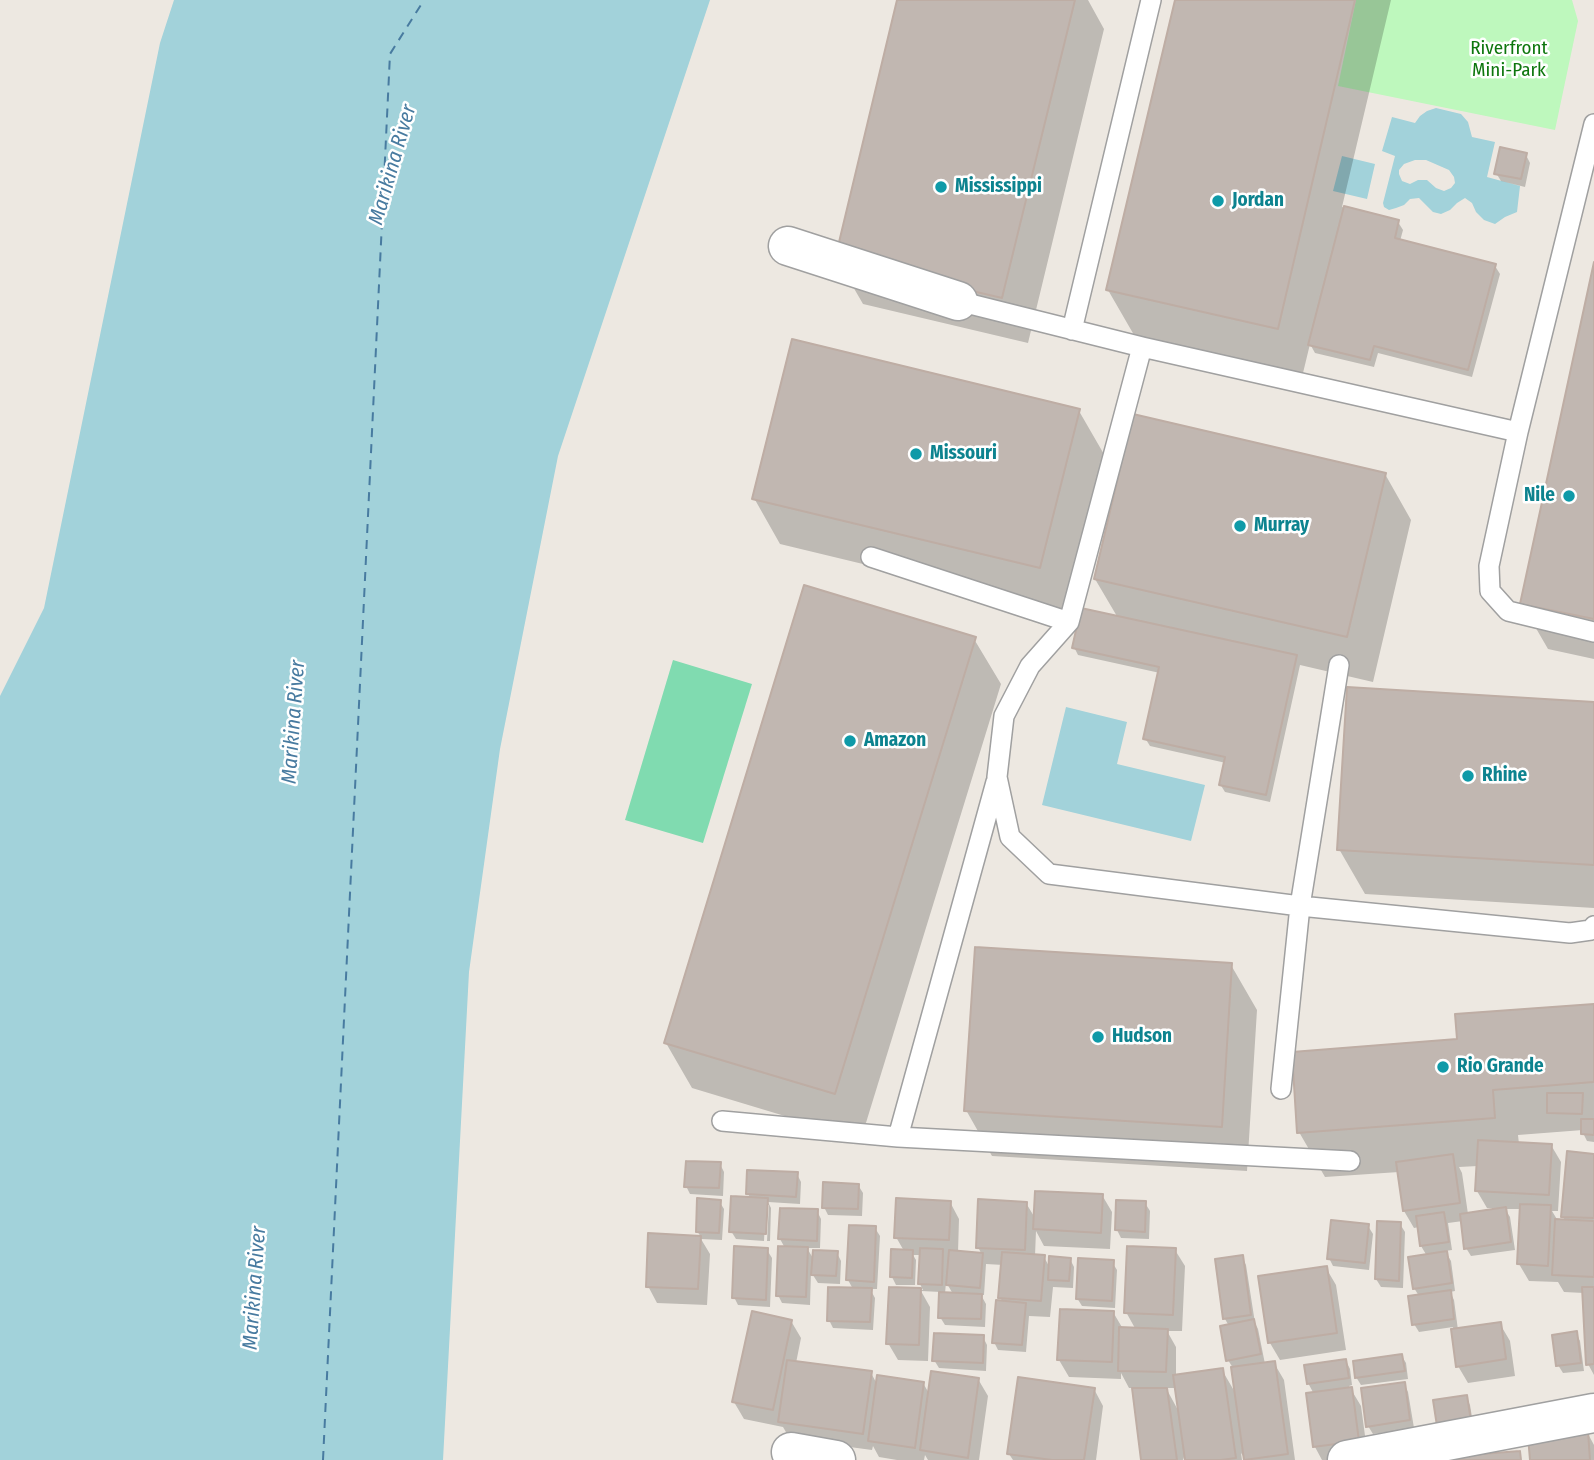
<!DOCTYPE html>
<style>
body{margin:0}
canvas{display:block;background:#ede8e1}
</style>
<canvas width="1594" height="1460"></canvas>
<script>
const ctx = document.querySelector('canvas').getContext('2d');
ctx.lineJoin = 'round';
function fill(path, color) {
  ctx.fillStyle = color;
  ctx.fill(path, 'evenodd');
}
function poly(rows) {
  const path = new Path2D();
  for (const r of rows) {
    path.moveTo(r[0], r[1]);
    for (let i = 2; i < r.length; i += 2) path.lineTo(r[i], r[i + 1]);
  }
  return path;
}
function stroke(path, color, width, dash) {
  ctx.strokeStyle = color;
  ctx.lineWidth = width;
  ctx.lineCap = dash ? 'butt' : 'round';
  ctx.setLineDash(dash || []);
  ctx.stroke(path);
}
function label(font, color, halo, rows, align = 'center') {
  ctx.font = font + ' "Fira Sans Condensed",sans-serif';
  ctx.lineWidth = 5;
  ctx.setLineDash([]);
  ctx.textBaseline = 'middle';
  ctx.strokeStyle = halo;
  ctx.fillStyle = color;
  for (const [text, x, y, turn = 0] of rows) {
    ctx.save();
    ctx.translate(x, y);
    ctx.rotate((+turn || 0) * Math.PI / 180);
    ctx.textAlign = isNaN(turn) ? turn : align;
    if (halo) ctx.strokeText(text, 0, 0);
    ctx.fillText(text, 0, 0);
    ctx.restore();
  }
}
const park = poly([
 [1356,0,1572,0,1578,21,1555,130,1338,86]
]);
const pitch = poly([
 [673,660,752,684,703,843,625,820]
]);
const water = poly([
 [174,0,710,0,558,456,500,749,469,972,443,1460,0,1460,0,696,44,608,160,43],
 [1436,108,1461,114,1468,122,1472,137,1495,142,1487,177,1520,186,1517,212,1505,217,1495,224,1484,220,1476,212,1472,203,1465,198,1457,203,1450,210,1441,214,1433,212,1419,198,1410,199,1404,205,1396,208,1389,210,1384,207,1383,203,1395,156,1382,151,1392,117,1415,123,1420,116,1427,111],
 [1415,160,1426,160,1449,170,1454,177,1455,183,1451,188,1444,191,1436,188,1427,180,1418,180,1410,184,1402,181,1399,174,1399,170,1404,164],
 [1342,156,1375,164,1367,199,1333,191],
 [1066,707,1127,722,1117,764,1205,785,1191,841,1042,805]
]);
const shadow = poly([
 [899,0,1088,0,1104,29,1028,343,863,304,837,259],
 [1177,0,1391,0,1342,207,1398,222,1403,230,1400,241,1495,266,1500,274,1472,377,1378,353,1374,367,1315,353,1310,344,1303,373,1134,335,1108,290],
 [1526,155,1530,163,1525,187,1501,181,1496,173],
 [1594,271,1594,659,1548,649,1522,604],
 [1079,411,1105,456,1066,613,780,544,754,498],
 [1385,474,1411,520,1373,682,1300,665,1270,802,1225,792,1220,784,1226,763,1150,746,1145,738,1160,673,1078,655,1074,647,1118,618,1095,579],
 [974,639,1001,684,861,1139,692,1088,666,1043],
 [1594,703,1594,908,1365,894,1339,849],
 [1231,965,1257,1010,1247,1171,992,1156,966,1110],
 [1594,1006,1594,1142,1587,1141,1583,1133,1583,1130,1518,1135,1519,1144,1551,1145,1561,1162,1558,1211,1552,1211,1558,1221,1565,1221,1563,1217,1594,1156,1594,1375,1588,1364,1584,1293,1564,1292,1558,1282,1529,1281,1519,1264,1522,1209,1505,1209,1510,1217,1515,1250,1471,1256,1466,1248,1463,1221,1448,1223,1452,1250,1445,1251,1451,1261,1455,1291,1450,1292,1454,1300,1458,1330,1500,1324,1510,1341,1515,1376,1468,1383,1458,1366,1453,1327,1419,1332,1414,1324,1419,1296,1414,1288,1427,1256,1421,1246,1419,1227,1414,1228,1404,1211,1399,1172,1325,1177,1299,1132,1459,1041],
 [1478,1166,1477,1191,1487,1208,1498,1208,1498,1210,1468,1214,1462,1173,1459,1167],
 [720,1164,724,1172,723,1196,690,1194,686,1186],
 [797,1174,801,1182,800,1204,768,1202,771,1208,770,1241,767,1241,769,1205,766,1205,764,1241,736,1239,731,1231,751,1199,748,1194],
 [858,1185,863,1193,862,1216,828,1215,824,1207],
 [1102,1195,1112,1212,1110,1249,1044,1246,1036,1231,1035,1256,1044,1257,1050,1268,1070,1259,1074,1267,1073,1288,1053,1287,1050,1317,1029,1316,1026,1352,998,1350,994,1342,1003,1303,1000,1297,1003,1265,986,1264,984,1295,981,1295,986,1304,985,1327,945,1325,940,1317,941,1292,921,1291,930,1307,928,1361,898,1360,888,1343,891,1289,923,1290,920,1284,921,1255,913,1255,916,1260,915,1285,896,1285,892,1277,904,1251,896,1237,950,1202,959,1219,958,1253,982,1255,978,1247,1026,1203,1035,1218],
 [946,1282,953,1294,945,1294],
 [719,1201,724,1209,722,1240,701,1239,710,1254,707,1305,657,1303,648,1286,701,1237,697,1231],
 [1145,1203,1150,1211,1149,1239,1121,1238,1117,1230],
 [817,1211,821,1219,820,1248,807,1248,814,1260,837,1253,841,1261,840,1284,818,1283,811,1272,810,1305,782,1303,778,1295,785,1248,780,1239],
 [1400,1224,1405,1232,1403,1288,1381,1287,1376,1279],
 [1368,1226,1373,1234,1369,1270,1333,1266,1329,1258],
 [875,1228,880,1236,877,1289,870,1289,875,1298,873,1330,833,1328,829,1320,853,1289,848,1280],
 [767,1250,772,1258,770,1307,738,1305,734,1297],
 [1175,1250,1185,1266,1182,1331,1167,1331,1176,1347,1176,1376,1222,1370,1236,1394,1233,1368,1228,1360,1229,1326,1225,1319,1217,1260,1242,1257,1246,1265,1255,1323,1258,1329,1265,1364,1274,1363,1284,1380,1295,1460,1246,1460,1241,1453,1242,1460,1184,1460,1183,1457,1183,1460,1143,1460,1134,1388,1129,1388,1121,1373,1121,1379,1069,1377,1059,1360,1113,1312,1123,1329,1136,1330,1126,1312],
 [1166,1388,1176,1388,1179,1412],
 [1112,1262,1117,1270,1115,1308,1082,1306,1077,1298],
 [1326,1268,1336,1285,1346,1350,1280,1360,1270,1343],
 [791,1321,801,1338,796,1363,871,1373,877,1384,923,1383,930,1395,978,1379,988,1396,979,1460,928,1460,925,1455,924,1460,897,1460,879,1457,873,1446,872,1450,790,1439,783,1427,744,1419,734,1402],
 [1576,1333,1580,1341,1584,1371,1563,1373,1558,1365],
 [983,1337,987,1345,986,1371,939,1368,934,1360],
 [1401,1355,1406,1363,1408,1379,1361,1385,1356,1377],
 [1346,1361,1350,1369,1352,1385,1349,1386,1361,1406,1368,1458,1350,1460,1322,1460,1315,1447,1314,1394,1308,1383],
 [1404,1384,1408,1392,1414,1428,1373,1434,1368,1426],
 [1094,1389,1103,1406,1096,1460,1013,1460,1009,1454],
 [1466,1397,1470,1405,1474,1429,1443,1434],
 [1587,1432,1594,1445,1594,1460,1532,1460]
]);
const ferry = poly([
 [323,1460,390,54,424,0]
]);
const building = poly([
 [897,0,1075,0,1002,298,835,259,897,0],
 [1175,0,1355,0,1278,329,1106,290,1175,0],
 [1500,147,1527,153,1521,179,1494,174,1500,147],
 [1344,206,1399,220,1395,238,1496,264,1468,370,1374,346,1370,360,1308,345,1344,206],
 [1594,262,1594,619,1520,604,1594,262],
 [792,339,1080,409,1040,568,752,499,792,339],
 [1133,414,1386,473,1347,637,1094,579,1133,414],
 [804,585,976,637,835,1094,664,1043,804,585],
 [1081,608,1297,655,1266,795,1219,785,1225,757,1143,739,1159,667,1072,648,1081,608],
 [1347,687,1594,702,1594,865,1337,850,1347,687],
 [975,947,1232,963,1222,1127,964,1111,975,947],
 [1594,1004,1594,1082,1493,1090,1495,1118,1297,1133,1292,1052,1457,1039,1455,1014,1594,1004],
 [1547,1093,1583,1093,1582,1114,1547,1113,1547,1093],
 [1581,1119,1594,1119,1594,1135,1581,1134,1581,1119],
 [1478,1140,1552,1144,1549,1195,1475,1191,1478,1140],
 [1567,1151,1594,1154,1594,1218,1561,1217,1567,1151],
 [1453,1154,1460,1203,1403,1211,1396,1162,1453,1154],
 [686,1161,721,1162,719,1188,684,1187,686,1161],
 [747,1170,798,1172,796,1197,746,1194,747,1170],
 [823,1182,859,1184,858,1209,822,1208,823,1182],
 [1035,1191,1103,1194,1101,1233,1033,1229,1035,1191],
 [731,1196,768,1198,766,1234,729,1232,731,1196],
 [697,1198,721,1200,719,1233,696,1232,697,1198],
 [896,1198,951,1201,949,1240,894,1238,896,1198],
 [978,1199,1027,1202,1025,1250,976,1248,978,1199],
 [1116,1200,1146,1201,1145,1232,1115,1230,1116,1200],
 [1520,1204,1551,1205,1548,1266,1517,1264,1520,1204],
 [1506,1207,1511,1242,1464,1249,1460,1214,1506,1207],
 [780,1208,818,1209,817,1241,778,1239,780,1208],
 [1444,1212,1449,1242,1420,1246,1416,1216,1444,1212],
 [1555,1219,1594,1221,1594,1277,1552,1275,1555,1219],
 [1331,1220,1369,1224,1365,1263,1327,1259,1331,1220],
 [1377,1221,1401,1222,1399,1281,1375,1279,1377,1221],
 [849,1225,876,1226,874,1282,846,1280,849,1225],
 [648,1233,701,1236,698,1289,646,1287,648,1233],
 [734,1246,768,1248,766,1300,732,1298,734,1246],
 [778,1246,808,1247,806,1297,776,1296,778,1246],
 [1127,1246,1176,1248,1173,1315,1124,1313,1127,1246],
 [920,1248,943,1249,942,1285,918,1284,920,1248],
 [891,1249,913,1250,912,1278,890,1277,891,1249],
 [813,1250,838,1251,836,1276,811,1275,813,1250],
 [949,1250,983,1253,980,1288,946,1285,949,1250],
 [1447,1251,1452,1283,1413,1289,1408,1257,1447,1251],
 [1002,1252,1045,1255,1041,1301,998,1298,1002,1252],
 [1243,1255,1251,1315,1223,1319,1215,1259,1243,1255],
 [1049,1256,1071,1258,1069,1281,1048,1280,1049,1256],
 [1078,1258,1114,1260,1112,1301,1076,1299,1078,1258],
 [1327,1266,1337,1333,1268,1343,1258,1276,1327,1266],
 [828,1287,872,1288,870,1322,827,1321,828,1287],
 [889,1287,921,1288,919,1345,886,1344,889,1287],
 [1582,1287,1594,1287,1594,1364,1586,1365,1582,1287],
 [1451,1290,1454,1319,1412,1325,1408,1296,1451,1290],
 [939,1292,982,1294,981,1319,938,1318,939,1292],
 [996,1300,1026,1303,1022,1345,992,1343,996,1300],
 [1060,1309,1114,1311,1112,1362,1057,1360,1060,1309],
 [752,1311,792,1320,773,1410,732,1402,752,1311],
 [1254,1319,1261,1354,1226,1361,1220,1326,1254,1319],
 [1501,1322,1506,1359,1456,1367,1451,1329,1501,1322],
 [1119,1327,1168,1329,1166,1372,1118,1371,1119,1327],
 [1577,1331,1581,1363,1556,1366,1552,1335,1577,1331],
 [934,1333,984,1335,983,1363,932,1361,934,1333],
 [1402,1354,1405,1371,1355,1378,1353,1361,1402,1354],
 [1346,1359,1349,1378,1307,1384,1304,1365,1346,1359],
 [787,1360,872,1371,863,1434,778,1422,787,1360],
 [1275,1361,1288,1454,1244,1460,1231,1367,1275,1361],
 [1223,1368,1236,1458,1221,1460,1185,1460,1173,1375,1223,1368],
 [931,1371,979,1378,968,1458,920,1450,931,1371],
 [877,1375,924,1382,915,1448,868,1441,877,1375],
 [1018,1377,1095,1388,1084,1460,1052,1460,1007,1454,1018,1377],
 [1405,1382,1410,1420,1366,1427,1361,1388,1405,1382],
 [1352,1387,1359,1441,1313,1447,1306,1393,1352,1387],
 [1132,1388,1167,1388,1177,1460,1141,1460,1132,1388],
 [1467,1395,1471,1421,1437,1426,1433,1400,1467,1395],
 [1588,1431,1590,1460,1530,1460,1528,1436,1588,1431],
 [1520,1451,1521,1460,1455,1460,1455,1456,1520,1451]
]);
const lane = poly([
 [1594,124,1518,432,1489,566,1490,591,1508,611,1594,632],
 [958,301,1142,347,1518,432],
 [1072,330,1151,0],
 [1142,347,1069,622,1030,666,1004,716,997,777,1010,837,1049,874,1300,906,1570,933,1591,930,1594,926],
 [871,557,1069,622],
 [996,782,898,1137,1350,1161],
 [1281,1089,1300,906,1339,665],
 [722,1121,898,1137]
]);
const street = poly([
 [788,246,958,301],
 [791,1452,836,1460],
 [1347,1460,1594,1413]
]);
const markers = [
 [941,187,7,"#0f9aa8"],
 [1218,201,7,"#0f9aa8"],
 [916,454,7,"#0f9aa8"],
 [1569,496,7,"#0f9aa8"],
 [1240,526,7,"#0f9aa8"],
 [850,741,7,"#0f9aa8"],
 [1468,776,7,"#0f9aa8"],
 [1098,1037,7,"#0f9aa8"],
 [1443,1067,7,"#0f9aa8"]
];
const parkNames = [
 ["Riverfront",1509,49],
 ["Mini-Park",1509,71]
];
const cultureNames = [
 ["Mississippi",955,187],
 ["Jordan",1232,201],
 ["Missouri",930,454],
 ["Nile",1555,496,"right"],
 ["Murray",1254,526],
 ["Amazon",864,741],
 ["Rhine",1482,776],
 ["Hudson",1112,1037],
 ["Rio Grande",1457,1067]
];
const waterNames = [
 ["Marikina River",393,165,-74],
 ["Marikina River",294,722,-86],
 ["Marikina River",255,1288,-86]
];
fill(park, '#bef8bd');
fill(pitch, '#80dbb0');
fill(water, '#a2d2da');
fill(shadow, '#0003');
stroke(ferry, '#487ba0', 2, [9, 7]);
fill(building, '#c1b7b1');
stroke(building, '#beada4', 2);
stroke(lane, '#a0a0a0', 22);
stroke(street, '#a0a0a0', 41);
stroke(lane, '#fff', 19);
stroke(street, '#fff', 38);
for (const [x, y, r, color] of markers) {
  const dot = new Path2D();
  dot.arc(x, y, r, 0, 2 * Math.PI);
  ctx.fillStyle = color;
  ctx.fill(dot);
  stroke(dot, '#fff', 2.5);
}
label('19px', '#0d760d', '#fff', parkNames);
label('bold 19px', '#0d838f', '#fff', cultureNames, 'left');
label('italic 21px', '#487ba0', '#fff', waterNames);
</script>
